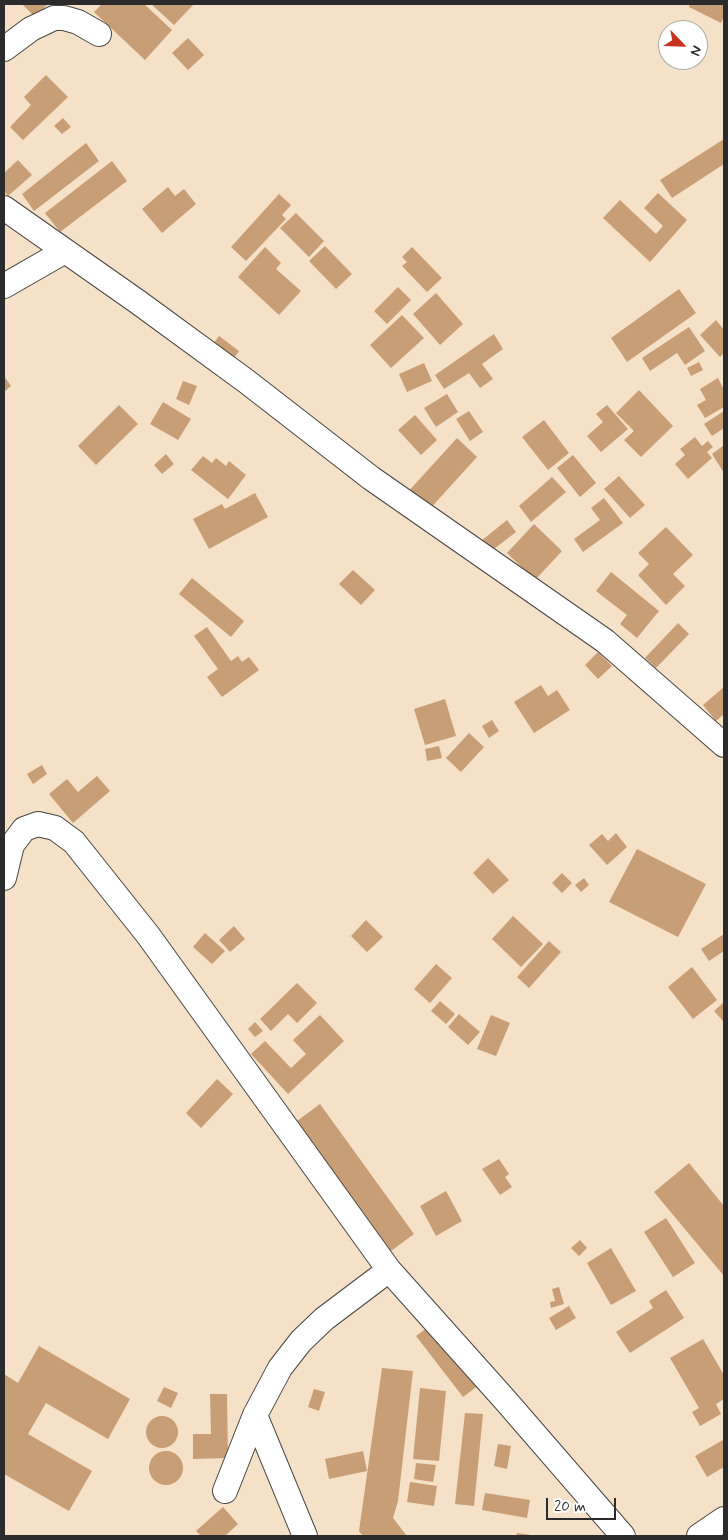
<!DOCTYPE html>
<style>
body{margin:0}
#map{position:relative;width:728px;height:1540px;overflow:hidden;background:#f4e1c7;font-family:Mynerve,sans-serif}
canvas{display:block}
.frame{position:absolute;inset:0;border:5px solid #2b2b2b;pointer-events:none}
.north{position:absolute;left:658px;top:20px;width:50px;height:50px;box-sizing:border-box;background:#fff;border:1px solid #aaa;border-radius:50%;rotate:114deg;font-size:14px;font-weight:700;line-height:20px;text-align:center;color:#2b2b2b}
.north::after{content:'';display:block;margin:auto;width:18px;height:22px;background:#c8321e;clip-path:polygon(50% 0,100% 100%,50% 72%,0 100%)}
.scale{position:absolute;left:546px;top:1498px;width:70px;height:22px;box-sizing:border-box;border:2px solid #2b2b2b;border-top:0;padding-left:6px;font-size:15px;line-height:18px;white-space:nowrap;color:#2b2b2b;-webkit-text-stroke:4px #fff;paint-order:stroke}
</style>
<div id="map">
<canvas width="728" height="1540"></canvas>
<div class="frame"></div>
<div class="north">N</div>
<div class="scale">20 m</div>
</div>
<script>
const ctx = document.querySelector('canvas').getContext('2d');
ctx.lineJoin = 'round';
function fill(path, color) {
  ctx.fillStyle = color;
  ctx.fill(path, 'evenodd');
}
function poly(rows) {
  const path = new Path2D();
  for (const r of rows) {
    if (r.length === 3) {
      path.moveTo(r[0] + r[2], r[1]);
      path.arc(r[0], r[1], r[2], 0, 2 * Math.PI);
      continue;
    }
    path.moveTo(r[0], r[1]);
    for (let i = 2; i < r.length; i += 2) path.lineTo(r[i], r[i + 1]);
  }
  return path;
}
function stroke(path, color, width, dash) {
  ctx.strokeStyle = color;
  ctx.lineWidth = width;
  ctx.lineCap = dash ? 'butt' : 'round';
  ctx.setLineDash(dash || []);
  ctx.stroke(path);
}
const building = poly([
 [22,4,48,4,35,17],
 [102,4,144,4,172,30,145,60,94,12],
 [151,4,194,4,174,25],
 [690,4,722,4,724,5,724,16,721,23,689,7],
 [188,38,204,55,188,70,172,53],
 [46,75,68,97,23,140,10,127,31,105,24,97],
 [63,118,71,127,62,134,54,126],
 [724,139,724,164,672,198,660,180],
 [86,143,99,161,34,211,22,194],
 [18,160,32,175,8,196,4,191,4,173],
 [112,161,127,181,60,232,45,213],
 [168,187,175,196,184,189,196,204,162,233,142,209],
 [658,193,687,220,650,262,603,218,620,200,656,234,663,226,644,208],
 [279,194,291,205,282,215,286,219,246,261,231,247],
 [296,213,324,241,309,257,280,228],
 [325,246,352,274,336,289,309,261],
 [265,247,281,263,276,269,301,291,279,315,238,277],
 [412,247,442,278,427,292,402,266,407,262,402,257],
 [398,287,411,300,387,324,374,311],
 [679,289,696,313,627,362,611,338],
 [436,293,463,324,440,345,413,314],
 [402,315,424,338,391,368,370,345],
 [716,320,724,330,724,353,720,357,700,335],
 [689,327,705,351,685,365,677,353,650,371,642,358],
 [494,334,503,349,482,364,493,379,480,388,469,373,444,389,435,375],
 [219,336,239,351,231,362,211,347],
 [699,362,703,370,691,376,687,368],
 [424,363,432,381,407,392,399,374],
 [4,376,11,386,4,392],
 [718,378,724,390,724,407,705,418,697,405,706,400,700,389],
 [183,381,197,386,189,405,176,399],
 [639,390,673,426,641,457,624,440,634,431,616,413],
 [447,394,458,412,436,427,424,408],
 [163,402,191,419,178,440,150,424],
 [119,405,138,424,96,465,78,446],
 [607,405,628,429,601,452,587,436,603,422,596,414],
 [469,411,483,432,470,441,456,419],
 [724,411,724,428,712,436,704,424],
 [415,415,437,440,421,455,398,430],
 [544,420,569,453,548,470,522,437],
 [695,437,702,446,708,441,713,447,707,452,712,458,688,479,675,464,685,455,680,449],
 [457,438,477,457,427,512,407,493],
 [724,445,724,473,712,454],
 [166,454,174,464,162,474,154,465],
 [573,455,596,483,580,497,557,468],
 [203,456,212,463,216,458,226,466,229,461,246,475,228,499,191,470],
 [619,476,645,505,630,518,604,489],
 [552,477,566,492,531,522,519,506],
 [255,493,268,517,209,549,193,519,222,504,225,509],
 [604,498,623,523,583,552,574,539,600,520,591,508],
 [507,520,516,532,490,552,481,541],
 [534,524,562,551,535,580,507,553],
 [666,527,693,555,673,574,685,586,666,605,638,575,649,564,638,553],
 [353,570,375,590,361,605,339,584],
 [611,572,659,611,637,638,620,624,627,615,596,591],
 [192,578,244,621,231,637,179,594],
 [678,623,689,634,656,668,645,658],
 [207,627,231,661,238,656,242,662,249,657,259,670,222,697,207,677,218,669,194,636],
 [598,652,612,666,598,679,585,665],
 [541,685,548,696,557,690,570,710,534,733,514,702],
 [724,687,724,714,716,721,703,705],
 [445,699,456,736,425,745,414,709],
 [492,720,499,731,489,738,482,726],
 [469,733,484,747,461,772,446,758],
 [439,746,442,758,427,761,425,749],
 [42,765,47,774,33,784,27,774],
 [97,776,110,791,73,823,49,794,67,779,78,792],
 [616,833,627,847,607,865,589,845,602,834,608,841],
 [637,849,706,884,678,937,609,902],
 [488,858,509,880,493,894,473,873],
 [562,873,572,883,562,893,552,883],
 [584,878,589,885,581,892,575,885],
 [513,916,543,944,521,967,492,939],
 [366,920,383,937,367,952,351,936],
 [234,926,245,939,230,952,219,940],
 [205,933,225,951,212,964,193,947],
 [724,934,724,951,709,961,701,949],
 [549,941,561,952,529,988,517,977],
 [436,964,452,978,430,1003,414,989],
 [692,967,717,1000,693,1019,668,987],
 [297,983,317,1003,297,1023,288,1014,271,1031,260,1019],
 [440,1001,455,1014,446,1024,431,1011],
 [724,1002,724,1020,723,1021,714,1011],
 [459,1014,480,1032,468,1045,448,1027],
 [320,1015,344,1041,288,1094,251,1054,265,1041,291,1068,306,1054,293,1040],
 [491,1015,510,1023,496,1056,477,1049],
 [255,1022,263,1031,255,1037,248,1029],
 [217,1079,233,1094,201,1128,186,1113],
 [320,1104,414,1234,391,1251,297,1121],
 [499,1159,509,1174,505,1177,512,1187,500,1195,482,1169],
 [689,1163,724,1206,724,1276,654,1192],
 [446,1191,462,1221,436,1236,420,1206],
 [666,1218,695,1263,673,1277,644,1232],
 [580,1240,587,1248,579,1256,571,1248],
 [611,1248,636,1291,611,1305,587,1263],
 [559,1287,564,1304,551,1308,550,1302,555,1301,552,1289],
 [666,1290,684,1318,630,1353,616,1332,653,1308,649,1301],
 [569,1306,576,1318,556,1330,549,1318],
 [436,1321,483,1382,463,1397,416,1336],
 [703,1339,724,1375,724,1399,716,1404,721,1414,700,1426,692,1412,699,1408,670,1358],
 [39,1346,130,1399,108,1439,46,1403,28,1434,92,1471,69,1511,4,1474,4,1374,18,1383],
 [382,1368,413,1371,398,1501,393,1518,407,1536,363,1536,359,1531],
 [164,1387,178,1393,171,1408,157,1401],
 [420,1388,446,1391,439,1461,413,1459],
 [314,1389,325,1392,319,1411,308,1407],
 [210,1394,227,1394,228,1458,193,1459,193,1434,211,1434],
 [465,1413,483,1414,474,1506,455,1504],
 [162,1432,16],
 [723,1440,724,1442,724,1467,707,1477,695,1456],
 [498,1444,511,1446,507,1469,494,1466],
 [166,1468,17],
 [363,1451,367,1471,329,1479,325,1459],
 [416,1463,436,1465,433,1482,414,1479],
 [410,1482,437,1486,434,1506,407,1502],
 [485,1493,530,1500,527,1518,482,1510],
 [223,1507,238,1524,225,1536,201,1536,196,1531],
 [517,1533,531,1535,531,1536,516,1536]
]);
const minor = poly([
 [4,49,31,29,54,18,64,18,78,22,99,34],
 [4,208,138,302,246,381,371,478,605,641,724,745],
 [4,286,65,251],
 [4,878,12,845,24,829,38,824,55,828,74,842,148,935,389,1270,506,1401,623,1536],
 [255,1415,305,1536],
 [225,1491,255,1415,280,1368,301,1341,324,1319,389,1270],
 [699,1536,724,1519]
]);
fill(building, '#c89e77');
stroke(minor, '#494642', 26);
stroke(minor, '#fff', 24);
</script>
